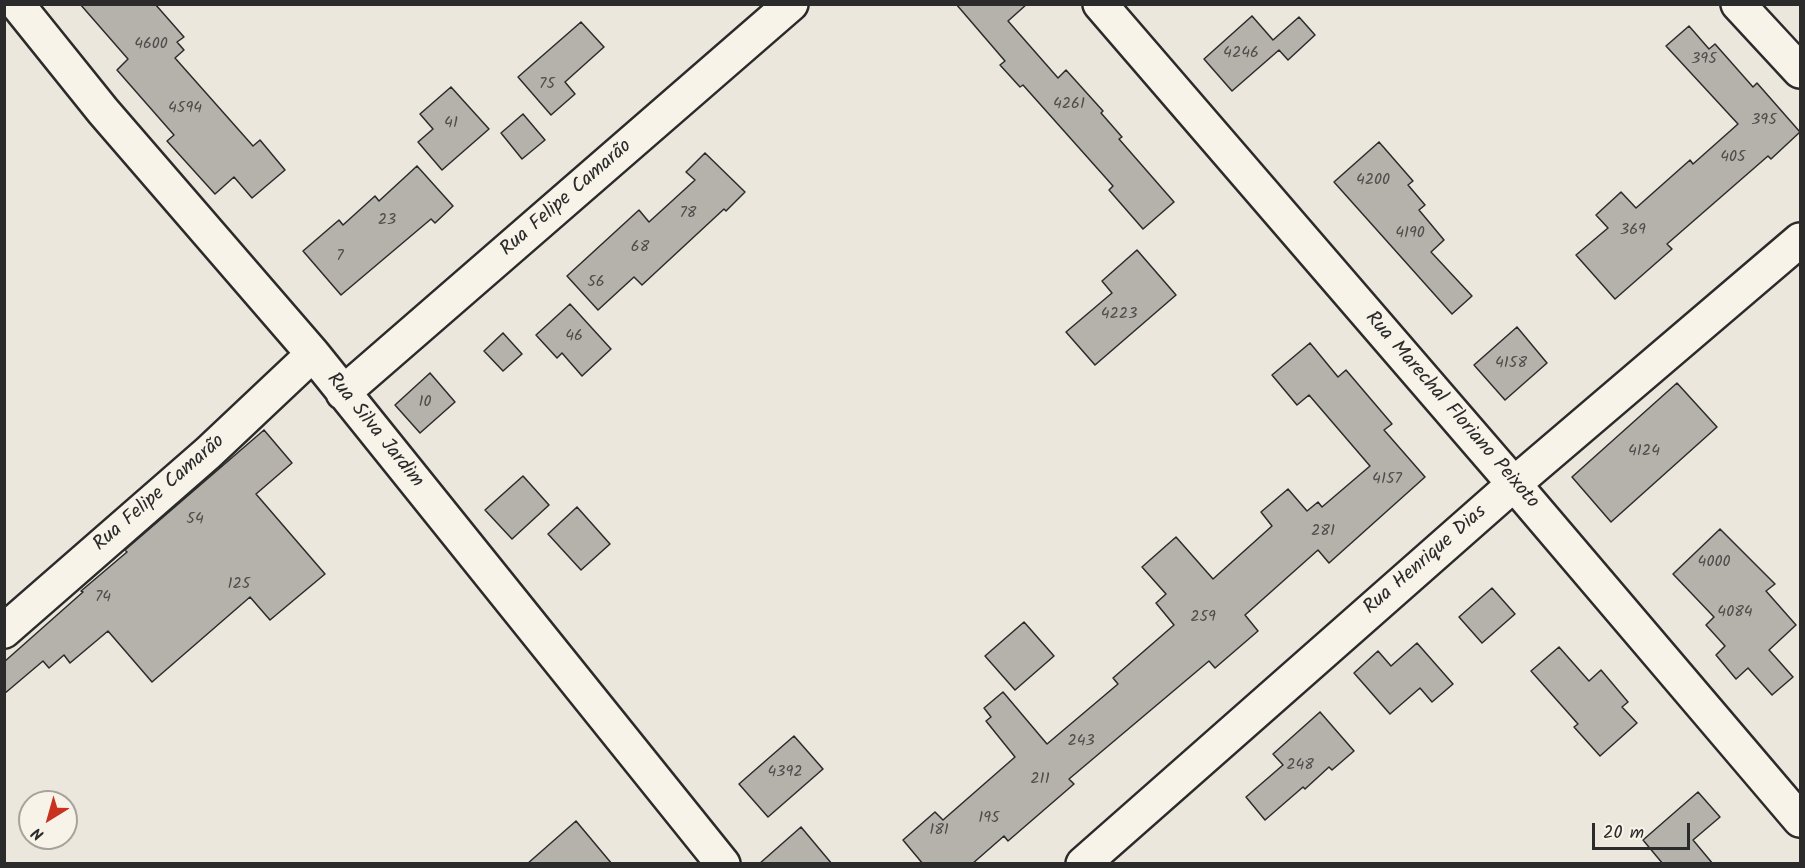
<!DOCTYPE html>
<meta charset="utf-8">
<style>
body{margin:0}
#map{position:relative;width:1805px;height:868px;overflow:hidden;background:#ebe7dd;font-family:Kalam,sans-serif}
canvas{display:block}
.frame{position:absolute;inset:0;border:6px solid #2b2b2b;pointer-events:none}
.north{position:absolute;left:18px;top:790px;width:60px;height:60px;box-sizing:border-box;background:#f7f3e8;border:2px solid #a5a39c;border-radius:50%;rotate:217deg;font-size:16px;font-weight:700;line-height:24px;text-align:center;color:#2b2b2b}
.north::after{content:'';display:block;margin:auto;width:21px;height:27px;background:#c8321e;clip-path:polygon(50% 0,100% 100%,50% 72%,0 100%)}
.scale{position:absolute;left:1592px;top:823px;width:98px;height:27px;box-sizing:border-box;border:3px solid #2b2b2b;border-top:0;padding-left:8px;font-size:18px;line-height:21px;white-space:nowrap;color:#2b2b2b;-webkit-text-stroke:4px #f7f3e8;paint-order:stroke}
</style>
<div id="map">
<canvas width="1805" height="868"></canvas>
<div class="frame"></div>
<div class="north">N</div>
<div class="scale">20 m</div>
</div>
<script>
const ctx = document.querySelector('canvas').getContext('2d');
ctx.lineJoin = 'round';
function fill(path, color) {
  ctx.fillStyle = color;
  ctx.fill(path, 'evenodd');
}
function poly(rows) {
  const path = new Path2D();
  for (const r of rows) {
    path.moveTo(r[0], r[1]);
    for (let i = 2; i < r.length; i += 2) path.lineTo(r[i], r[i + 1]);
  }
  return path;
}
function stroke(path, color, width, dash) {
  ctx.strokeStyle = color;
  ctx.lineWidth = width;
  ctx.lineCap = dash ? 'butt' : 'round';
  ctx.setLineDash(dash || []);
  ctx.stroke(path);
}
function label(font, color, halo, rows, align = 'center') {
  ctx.font = font + ' Kalam,sans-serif';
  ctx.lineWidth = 4.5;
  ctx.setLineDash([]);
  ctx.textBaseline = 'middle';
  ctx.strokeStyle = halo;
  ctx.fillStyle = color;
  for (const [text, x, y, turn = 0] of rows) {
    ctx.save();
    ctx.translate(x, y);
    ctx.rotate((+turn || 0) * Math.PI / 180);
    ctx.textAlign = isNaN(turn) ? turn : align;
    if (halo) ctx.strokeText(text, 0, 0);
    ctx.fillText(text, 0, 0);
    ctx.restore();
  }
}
const building = poly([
 [80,4,155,4,184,37,177,42,184,50,175,58,253,146,260,140,285,170,252,198,234,177,215,194,167,141,174,135,117,70,128,59,80,4],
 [956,4,1027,4,1008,21,1058,78,1066,70,1103,111,1101,113,1122,137,1119,139,1174,202,1143,229,1109,190,1113,186,1023,85,1020,87,1000,65,1005,61,956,4],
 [1252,16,1273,40,1299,17,1315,35,1288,60,1279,50,1232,91,1204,59,1252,16],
 [581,22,604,47,565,82,575,94,551,115,518,77,581,22],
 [1689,26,1709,49,1715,44,1753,87,1757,83,1800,132,1771,159,1768,156,1667,244,1672,249,1615,299,1576,255,1608,228,1596,215,1621,192,1636,208,1690,160,1693,164,1738,124,1666,46,1689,26],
 [451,87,489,129,442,170,418,142,433,129,420,114,451,87],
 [523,114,545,140,522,159,501,133,523,114],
 [1379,142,1413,181,1408,185,1425,205,1419,210,1444,240,1431,252,1472,296,1452,314,1334,182,1379,142],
 [705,153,745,192,726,211,724,209,642,285,634,277,598,310,567,276,639,210,649,222,695,180,686,172,705,153],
 [417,166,453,206,435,223,431,219,341,295,303,251,339,220,343,225,375,196,379,201,417,166],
 [1137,250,1176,295,1095,365,1066,332,1112,293,1102,281,1137,250],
 [570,304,611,349,582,376,562,353,557,358,536,335,570,304],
 [1517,327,1547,363,1505,400,1474,365,1517,327],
 [503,333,522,354,503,371,484,351,503,333],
 [1310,343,1338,377,1346,370,1392,424,1384,430,1425,477,1329,563,1318,550,1245,615,1258,631,1215,668,1209,661,1069,779,1074,784,1008,841,1004,836,972,864,923,864,903,840,935,812,943,820,1015,757,986,721,991,717,984,708,1003,692,1047,744,1118,684,1113,678,1174,625,1156,603,1166,594,1142,567,1176,537,1213,579,1272,526,1261,512,1288,489,1307,511,1318,502,1322,507,1370,466,1309,395,1297,405,1272,375,1310,343],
 [430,373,455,402,420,433,395,405,430,373],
 [1677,383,1717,427,1611,522,1572,477,1677,383],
 [264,430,292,463,256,494,325,574,270,620,250,597,152,682,108,631,70,663,64,655,49,668,43,661,4,694,4,662,83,592,81,591,127,552,125,550,264,430],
 [523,476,549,505,512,539,485,510,523,476],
 [577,507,610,544,581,570,548,534,577,507],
 [1720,529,1775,584,1766,591,1796,625,1769,650,1793,677,1772,695,1748,668,1736,679,1716,655,1725,646,1706,625,1714,617,1673,574,1720,529],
 [1492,588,1515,614,1482,643,1459,617,1492,588],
 [1024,622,1054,656,1015,690,985,656,1024,622],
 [1417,643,1453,684,1432,702,1420,688,1390,714,1354,673,1378,651,1391,666,1417,643],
 [1559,647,1589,681,1601,670,1628,702,1622,707,1637,723,1600,756,1574,727,1578,724,1531,671,1559,647],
 [1320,712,1354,751,1332,770,1329,767,1305,789,1303,787,1265,820,1246,797,1283,765,1273,754,1320,712],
 [794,736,823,769,768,817,739,784,794,736],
 [1698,792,1720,817,1693,840,1713,864,1663,864,1643,840,1698,792],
 [576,821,612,864,527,864,576,821],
 [801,827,832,864,759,864,801,827]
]);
const minor = poly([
 [17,4,103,111,313,354,723,864],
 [1100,4,1514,484,1800,820],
 [1738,4,1800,71],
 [343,393,791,4],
 [4,631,208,453,313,354],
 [1083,864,1514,484,1800,240]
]);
const numberNames = [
 ["4600",151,45],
 ["4246",1241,54],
 ["395",1704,60],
 ["75",547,85],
 ["4261",1069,105],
 ["4594",185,109],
 ["395",1764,121],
 ["41",451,124],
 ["405",1733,158],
 ["4200",1373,181],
 ["78",688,214],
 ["23",387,221],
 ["369",1633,231],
 ["4190",1410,234],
 ["68",640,248],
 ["7",340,257],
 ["56",596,283],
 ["4223",1119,315],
 ["46",574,337],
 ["4158",1511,364],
 ["10",425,403],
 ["4124",1644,452],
 ["4157",1387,480],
 ["54",195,520],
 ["281",1323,532],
 ["4000",1714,563],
 ["125",239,585],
 ["74",103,598],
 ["4084",1735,613],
 ["259",1203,618],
 ["243",1081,742],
 ["248",1300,766],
 ["4392",785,773],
 ["211",1040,780],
 ["195",989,819],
 ["181",939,831]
];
const streetNames = [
 ["Rua Felipe Camarão",567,199,-41],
 ["Rua Marechal Floriano Peixoto",1451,411,49],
 ["Rua Silva Jardim",374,431,51],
 ["Rua Felipe Camarão",160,494,-41],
 ["Rua Henrique Dias",1426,561,-41]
];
fill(building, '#b5b2ab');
stroke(building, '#2b2b2b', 1.5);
stroke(minor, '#2b2b2b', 38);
stroke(minor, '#f7f3e8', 33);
label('16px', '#4e4d4b', null, numberNames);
label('20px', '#2b2b2b', '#f7f3e8', streetNames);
</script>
